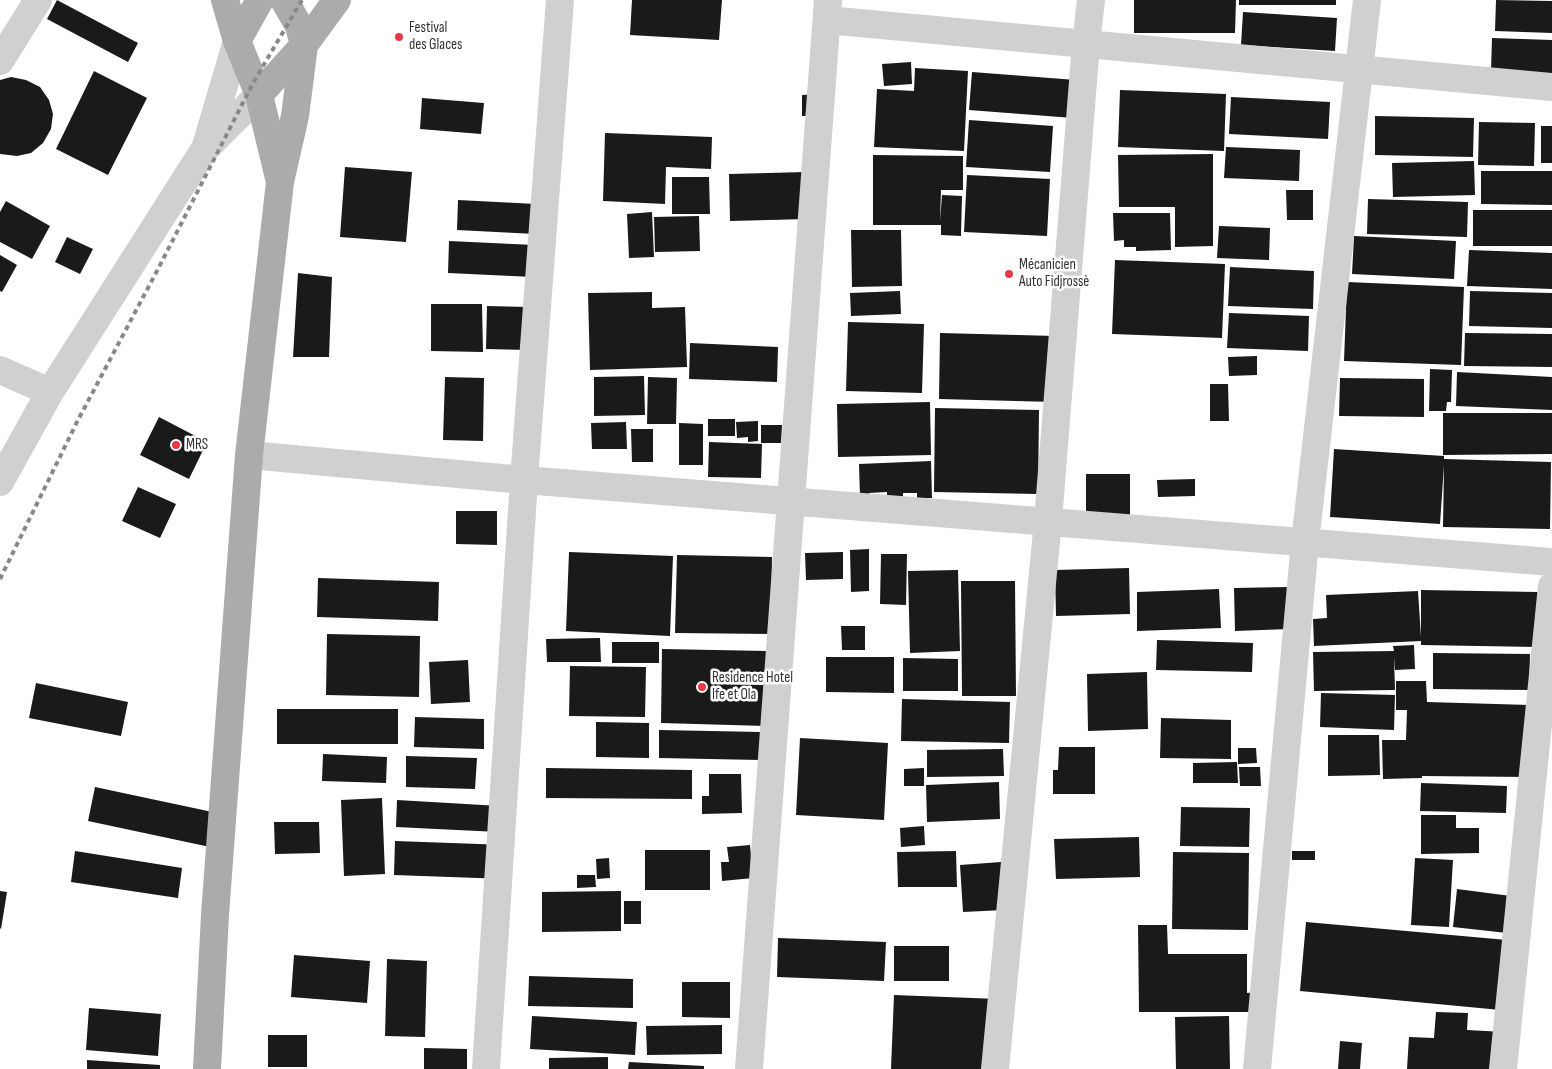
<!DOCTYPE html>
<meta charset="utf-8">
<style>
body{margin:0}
canvas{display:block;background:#fff}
</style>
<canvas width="1552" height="1069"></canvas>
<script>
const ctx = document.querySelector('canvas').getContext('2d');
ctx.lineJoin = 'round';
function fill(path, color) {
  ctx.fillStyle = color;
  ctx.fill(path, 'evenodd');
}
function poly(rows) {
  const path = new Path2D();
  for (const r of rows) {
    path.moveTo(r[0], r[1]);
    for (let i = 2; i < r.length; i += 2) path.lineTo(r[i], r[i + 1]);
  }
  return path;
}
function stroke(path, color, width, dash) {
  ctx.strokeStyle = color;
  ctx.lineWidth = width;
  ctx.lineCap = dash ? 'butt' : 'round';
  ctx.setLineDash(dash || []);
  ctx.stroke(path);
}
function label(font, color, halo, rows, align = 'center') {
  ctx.font = font + ' "Sofia Sans Condensed",sans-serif';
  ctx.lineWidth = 5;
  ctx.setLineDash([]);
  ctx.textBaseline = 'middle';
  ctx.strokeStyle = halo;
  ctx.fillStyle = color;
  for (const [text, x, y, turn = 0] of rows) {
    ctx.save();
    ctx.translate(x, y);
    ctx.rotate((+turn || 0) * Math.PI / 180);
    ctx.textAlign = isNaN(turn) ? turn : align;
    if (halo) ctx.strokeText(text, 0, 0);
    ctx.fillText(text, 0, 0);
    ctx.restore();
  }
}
const building = poly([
 [57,0,138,43,128,62,47,19],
 [632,0,722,0,719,40,630,35],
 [1134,0,1236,0,1235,33,1134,33],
 [1239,0,1336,0,1336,5,1239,5],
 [1496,0,1552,1,1552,33,1495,31],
 [1243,12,1337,18,1335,51,1241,45],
 [1492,38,1552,40,1552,74,1491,72],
 [911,62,912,84,884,86,882,64],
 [915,68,968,71,964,151,874,147,877,89,914,91],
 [94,71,147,98,108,175,56,149],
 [972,72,1076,80,1073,118,969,110],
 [11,77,26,80,40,87,49,100,53,114,51,129,43,143,31,153,17,156,0,154,0,80],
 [1120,90,1226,94,1224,151,1118,147],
 [819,94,820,116,802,116,802,95],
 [1231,97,1330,102,1328,139,1229,134],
 [422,98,484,103,481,134,420,129],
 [1375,116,1474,118,1473,157,1375,155],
 [969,120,1053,126,1050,172,966,167],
 [1479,122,1535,123,1534,166,1478,165],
 [1541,126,1552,126,1552,163,1541,163],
 [605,133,712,137,711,169,666,167,665,204,603,201],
 [1226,147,1300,150,1299,181,1224,178],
 [1213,154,1213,246,1175,247,1175,207,1119,207,1118,155],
 [873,155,963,156,963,190,941,190,940,221,942,195,962,196,961,236,941,235,941,225,873,225],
 [1474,161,1475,195,1393,197,1392,163],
 [345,167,412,172,406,242,340,237],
 [1481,171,1552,171,1552,205,1481,204],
 [806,172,808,219,730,221,729,174],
 [967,175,1050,179,1047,236,964,232],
 [672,177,709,177,710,214,672,214],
 [1286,190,1313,190,1313,220,1287,220],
 [1368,199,1468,202,1467,237,1367,234],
 [458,200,536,204,535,234,457,230],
 [6,201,50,226,32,259,0,242,0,212],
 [1473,210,1552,210,1552,246,1473,246],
 [652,212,654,257,629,258,627,214],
 [1113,213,1170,213,1171,250,1136,251,1136,247,1124,247,1124,240,1114,241],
 [699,216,700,251,655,252,654,217],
 [1219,226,1270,228,1269,260,1217,258],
 [851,230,901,230,902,286,852,287],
 [1354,236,1456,241,1454,279,1352,274],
 [67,237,93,249,80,274,55,262],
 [449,241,534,245,533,277,448,273],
 [1469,250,1552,253,1552,289,1467,286],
 [0,255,17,265,2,292,0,291],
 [1115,260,1225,264,1222,338,1112,334],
 [1230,267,1314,271,1313,309,1228,306],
 [298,273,332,277,329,357,293,357],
 [1347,282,1464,287,1461,365,1344,361],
 [900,291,901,314,851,316,850,293],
 [1470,291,1552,293,1552,328,1469,326],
 [652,292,652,308,685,307,687,367,590,370,588,293],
 [431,304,482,304,483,352,431,351],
 [487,306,528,307,528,350,486,349],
 [1229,313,1309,316,1308,351,1227,348],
 [848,322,924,324,922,393,846,391],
 [940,333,1056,336,1054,402,939,399],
 [1465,333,1552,334,1552,367,1464,366],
 [690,343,778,347,777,382,689,379],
 [1257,356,1257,375,1229,376,1228,357],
 [1430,369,1452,370,1451,402,1447,402,1446,411,1429,411],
 [1457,372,1552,377,1552,410,1456,406],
 [644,376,645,415,594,416,594,377],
 [445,377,484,378,483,441,443,440],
 [648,377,677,378,676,424,647,424],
 [1340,378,1424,379,1424,417,1339,416],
 [1210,384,1228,384,1229,421,1210,421],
 [930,402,931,455,838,457,837,404],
 [935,408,1039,410,1038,494,934,492],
 [1443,413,1552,413,1552,454,1443,455],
 [159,417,207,442,189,479,140,455],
 [708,419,735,419,735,436,708,436],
 [758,421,758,441,748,442,748,437,737,438,736,422],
 [626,422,627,449,592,449,591,423],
 [679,423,703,424,703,465,679,465],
 [761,425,782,425,781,443,761,443],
 [631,429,653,429,653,462,632,462],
 [709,442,762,444,761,478,708,477],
 [1334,449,1444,456,1444,459,1551,462,1550,529,1443,527,1444,465,1440,524,1330,517],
 [931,461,932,498,917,498,917,493,903,493,903,504,887,504,887,492,869,493,869,496,860,497,859,464],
 [1086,474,1130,474,1130,515,1086,515],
 [1195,479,1195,496,1158,497,1157,480],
 [138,487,176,504,160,538,122,521],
 [456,511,497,511,497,545,456,544],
 [869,549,869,591,851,592,850,550],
 [569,552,673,556,670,636,566,631],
 [843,552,843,579,806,580,805,553],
 [881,554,907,554,906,605,880,604],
 [677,555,772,557,771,634,675,633],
 [1129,568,1130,614,1056,616,1055,570],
 [958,570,960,651,910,653,908,571],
 [318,578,439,582,438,621,317,617],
 [961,581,1015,581,1016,696,962,696],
 [1288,587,1289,629,1235,631,1234,588],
 [1219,589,1221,628,1137,631,1137,592],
 [1421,590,1538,592,1537,647,1421,645,1421,641,1314,646,1313,619,1327,618,1326,595,1418,591,1421,637],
 [841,626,865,626,865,650,842,650],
 [327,634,420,636,419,697,326,695],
 [600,638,601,662,547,662,546,639],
 [1157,640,1253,643,1252,672,1156,670],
 [612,642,659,642,659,663,612,663],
 [1414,645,1415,669,1395,670,1394,657,1395,690,1314,691,1313,652,1394,651,1393,646],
 [662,649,767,651,767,672,711,672,711,684,767,685,766,726,661,723],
 [1433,653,1530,654,1529,690,1433,689],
 [826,657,894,657,894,693,826,692],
 [903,658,958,659,958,691,903,691],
 [468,660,470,702,431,704,429,662],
 [570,666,646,667,645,717,569,716],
 [1147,672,1148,729,1088,731,1087,674],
 [1396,681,1426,681,1427,702,1530,705,1529,777,1422,776,1422,778,1383,779,1382,740,1406,740,1407,710,1396,710],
 [36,683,128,702,121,736,29,718],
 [1321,693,1395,695,1394,730,1320,727],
 [902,699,1010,702,1009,743,901,741],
 [277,709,398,709,398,744,277,744],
 [415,717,484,719,484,749,414,747],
 [1161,718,1231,720,1231,759,1160,758],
 [596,722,649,723,649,758,596,757],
 [659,730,761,732,760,760,659,758],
 [1328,735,1379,735,1380,775,1328,776],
 [800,738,888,743,884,820,796,815],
 [1059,747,1095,747,1095,794,1053,794,1053,770,1058,770],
 [1238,748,1256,748,1257,763,1238,764],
 [1003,749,1004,776,927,777,927,750],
 [323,754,387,757,386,783,322,781],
 [406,756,477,758,475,789,406,787],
 [1237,762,1238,783,1193,783,1193,763],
 [1239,767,1260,767,1261,786,1240,786],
 [546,768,692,770,692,799,546,798],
 [924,768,924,786,904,786,904,769],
 [709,774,741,774,742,813,702,814,702,796,709,796],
 [999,782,1000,819,927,822,926,785],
 [1421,783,1507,786,1506,813,1420,811],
 [95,787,217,813,210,847,88,821],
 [382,798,385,874,344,876,341,800],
 [397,800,500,806,498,832,396,827],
 [1181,807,1250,808,1249,847,1180,846],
 [1421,815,1456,815,1456,828,1479,828,1479,853,1421,854],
 [274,822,319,822,320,853,275,854],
 [924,826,925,845,901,847,900,828],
 [1139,837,1140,877,1056,879,1054,839],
 [395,841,507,845,506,879,394,875],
 [750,845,753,878,722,881,721,862,729,862,727,847],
 [645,850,710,850,710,890,645,890],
 [75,851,182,868,178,898,71,882],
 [956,851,957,887,898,887,897,852],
 [1292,851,1315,851,1315,860,1292,860],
 [1173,852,1249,853,1248,930,1172,929],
 [609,858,610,878,597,879,596,859],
 [1415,858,1453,860,1449,927,1411,925],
 [1001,862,1004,910,963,912,960,865],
 [577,875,595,875,596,887,577,888],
 [1457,889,1511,896,1507,933,1453,927],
 [0,891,7,892,1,929,0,928],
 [621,891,621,931,542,932,542,892],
 [624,901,641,901,641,924,624,924],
 [1306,922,1518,941,1511,1011,1300,991],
 [1138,925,1167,925,1168,954,1247,954,1247,993,1257,992,1258,1012,1139,1012],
 [778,938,886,942,884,981,777,977],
 [894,946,949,946,949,981,894,981],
 [294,955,370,961,367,1003,291,997],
 [387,959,427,961,425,1037,385,1036],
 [529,976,633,979,633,1008,528,1006],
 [682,982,730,982,730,1018,682,1017],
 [894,995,998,999,995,1069,891,1069],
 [89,1008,161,1014,158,1056,86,1050],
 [1436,1012,1468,1013,1467,1030,1504,1032,1502,1069,1407,1069,1409,1037,1434,1038],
 [532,1016,637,1022,635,1055,530,1049],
 [1229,1016,1230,1069,1176,1069,1175,1017],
 [722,1025,722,1054,647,1055,646,1026],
 [268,1035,307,1035,307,1067,268,1067],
 [1340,1041,1362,1043,1360,1069,1338,1069],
 [424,1048,467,1049,467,1069,424,1069],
 [608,1057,608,1069,549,1069,549,1058],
 [87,1060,160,1065,160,1069,87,1069],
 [629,1062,704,1066,704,1069,628,1069]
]);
const minor = poly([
 [827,20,1552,87],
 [0,61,38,0],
 [206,146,237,41],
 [0,370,50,392],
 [249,455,524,480,1552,562],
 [0,482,50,392,204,150,259,95],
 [486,1069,524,480,560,0],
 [749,1069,828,0],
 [995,1069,1048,521,1086,44,1091,0],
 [1257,1069,1305,542,1367,0],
 [1503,1069,1552,586]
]);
const major = poly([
 [225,0,237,41,259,95,279,178],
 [237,41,260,0],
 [259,95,304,45,299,26,284,0],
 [207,1069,215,915,249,455,280,182,295,116,304,45,337,0]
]);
const rail = poly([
 [0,579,78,420,158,269,253,83,302,0]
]);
const markers = [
 [399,37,5,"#e63946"],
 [1009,274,5,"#e63946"],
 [176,445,5,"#e63946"],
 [702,687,5,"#e63946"]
];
const poiNames = [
 ["Festival",409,28],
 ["des Glaces",409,45],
 ["Mécanicien",1019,265],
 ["Auto Fidjrossè",1019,282],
 ["MRS",186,445],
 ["Residence Hotel",712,678],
 ["Ife et Ola",712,695]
];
fill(building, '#1a1a1a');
stroke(minor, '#d0d0d0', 28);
stroke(major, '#ababab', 28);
stroke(rail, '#888', 4, [5, 4]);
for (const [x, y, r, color] of markers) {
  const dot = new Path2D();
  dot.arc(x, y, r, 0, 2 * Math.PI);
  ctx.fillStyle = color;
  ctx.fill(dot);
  stroke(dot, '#fff', 2);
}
label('15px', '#333', '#fff', poiNames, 'left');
</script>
